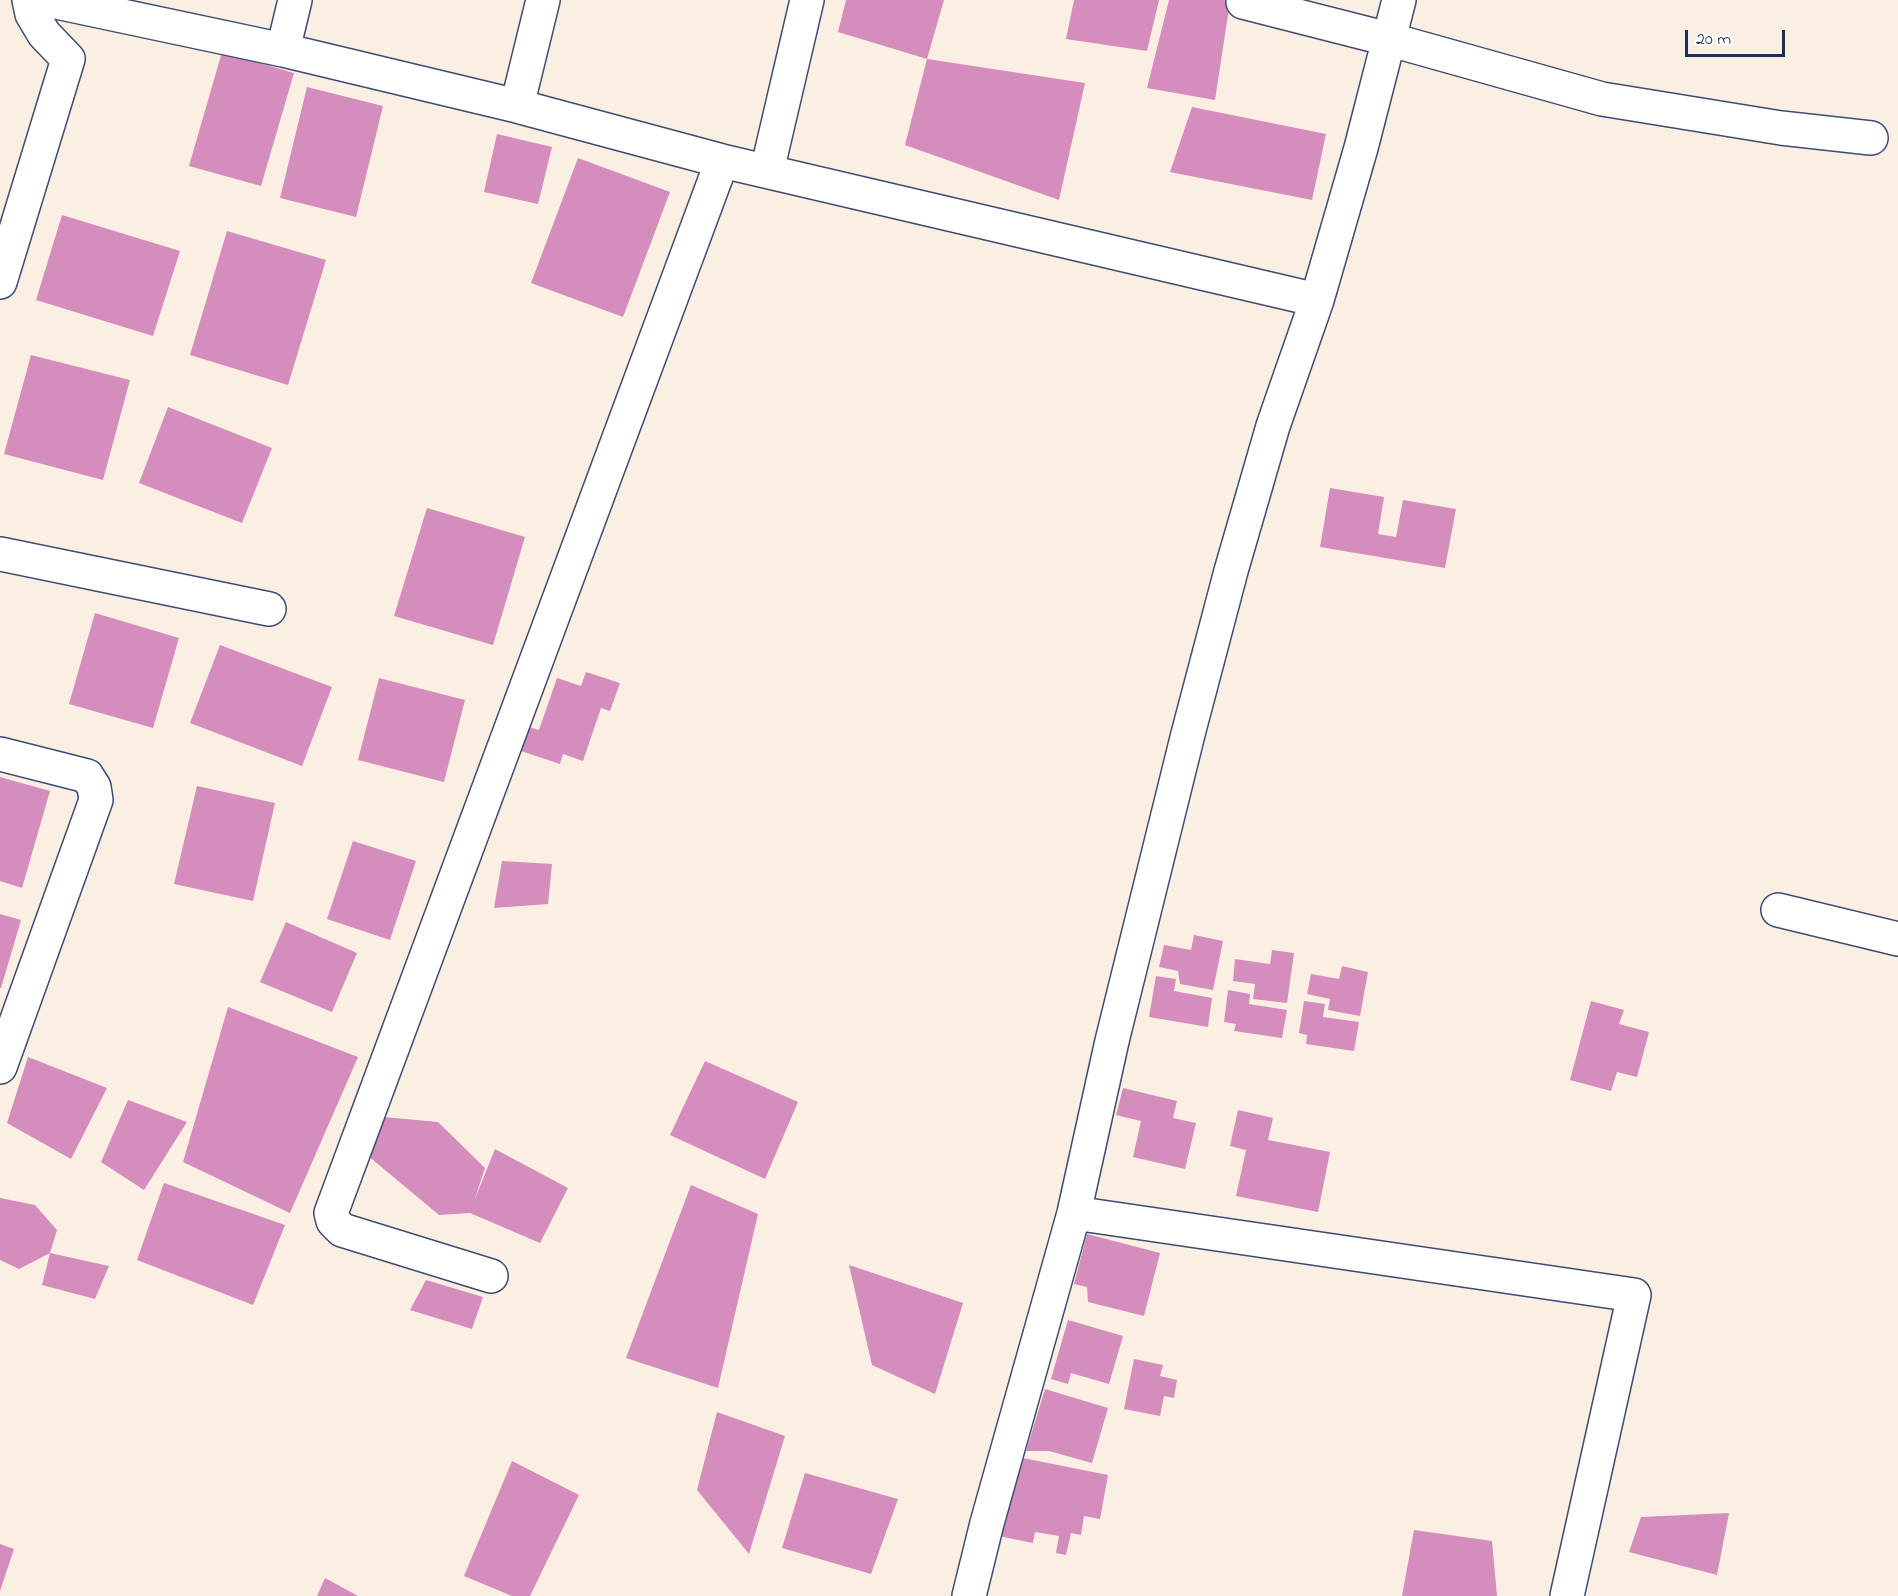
<!DOCTYPE html>
<style>
body{margin:0}
#map{position:relative;width:1898px;height:1596px;overflow:hidden;background:#faefe2;font-family:"Indie Flower",sans-serif}
canvas{display:block}
.scale{position:absolute;left:1685px;top:30px;width:100px;height:27px;box-sizing:border-box;border:3px solid #1b2f5e;border-top:0;padding-left:8px;font-size:18px;line-height:21px;white-space:nowrap;color:#1b2f5e;-webkit-text-stroke:4px #fff;paint-order:stroke}
</style>
<div id="map">
<canvas width="1898" height="1596"></canvas>
<div class="scale">20 m</div>
</div>
<script>
const ctx = document.querySelector('canvas').getContext('2d');
ctx.lineJoin = 'round';
function fill(path, color) {
  ctx.fillStyle = color;
  ctx.fill(path, 'evenodd');
}
function poly(rows) {
  const path = new Path2D();
  for (const r of rows) {
    path.moveTo(r[0], r[1]);
    for (let i = 2; i < r.length; i += 2) path.lineTo(r[i], r[i + 1]);
  }
  return path;
}
function stroke(path, color, width, dash) {
  ctx.strokeStyle = color;
  ctx.lineWidth = width;
  ctx.lineCap = dash ? 'butt' : 'round';
  ctx.setLineDash(dash || []);
  ctx.stroke(path);
}
const building = poly([
 [846,0,944,0,927,59,1085,83,1059,200,905,145,927,59,838,32],
 [1074,0,1159,0,1147,51,1066,39],
 [1169,0,1224,0,1230,2,1215,100,1147,88],
 [222,52,294,73,261,186,189,166],
 [307,87,383,106,356,217,280,198],
 [1192,107,1326,134,1312,200,1170,172],
 [497,134,552,147,538,204,484,192],
 [578,158,670,192,623,317,531,283],
 [62,215,180,251,153,336,36,300],
 [227,231,326,260,288,385,190,355],
 [31,355,130,380,103,480,4,454],
 [168,407,272,448,242,523,139,483],
 [1330,488,1384,497,1378,534,1396,537,1403,500,1456,509,1445,568,1320,547],
 [427,508,525,537,493,645,394,616],
 [95,613,179,638,153,728,69,704],
 [220,645,332,687,302,766,190,723],
 [586,672,620,683,610,711,601,708,583,761,563,754,560,764,518,750,526,726,539,730,557,678,581,686],
 [379,678,465,700,444,782,358,760],
 [0,777,50,791,22,888,0,881],
 [197,786,275,803,253,901,174,884],
 [353,841,416,861,390,940,327,919],
 [502,861,552,864,548,904,494,908],
 [0,914,21,920,1,988,0,988],
 [286,922,357,953,332,1012,260,982],
 [1194,935,1223,941,1213,990,1180,984,1178,971,1159,967,1164,945,1191,950],
 [1272,950,1294,953,1287,1003,1253,999,1255,984,1233,981,1235,959,1270,964],
 [1342,966,1368,972,1360,1016,1328,1010,1330,999,1307,994,1311,974,1339,979],
 [1156,976,1176,979,1174,991,1212,998,1208,1027,1149,1017],
 [1228,990,1250,994,1249,1004,1287,1010,1282,1038,1234,1031,1236,1024,1224,1022],
 [1304,1001,1325,1004,1323,1017,1359,1022,1354,1051,1306,1044,1307,1035,1299,1033],
 [1591,1001,1624,1010,1619,1024,1649,1032,1637,1077,1617,1072,1611,1091,1570,1080],
 [228,1007,358,1057,290,1213,183,1162],
 [28,1057,107,1088,71,1159,7,1123],
 [705,1061,798,1102,765,1179,670,1135],
 [1123,1088,1177,1101,1173,1118,1196,1123,1185,1169,1133,1157,1141,1121,1116,1115],
 [128,1100,187,1122,144,1190,101,1162],
 [1238,1110,1273,1118,1268,1140,1330,1152,1318,1212,1236,1196,1246,1150,1230,1146],
 [384,1117,438,1122,485,1168,474,1201,495,1149,568,1188,540,1243,470,1213,439,1215,367,1155],
 [164,1183,285,1225,253,1305,137,1260],
 [691,1185,758,1214,718,1388,626,1358],
 [0,1198,35,1205,57,1230,50,1253,19,1269,0,1260],
 [1087,1234,1160,1253,1144,1316,1088,1302,1087,1287,1074,1284],
 [50,1253,109,1266,95,1299,42,1285],
 [849,1265,963,1303,935,1394,872,1365],
 [426,1280,483,1297,472,1329,410,1310],
 [1068,1320,1123,1336,1109,1384,1071,1373,1068,1384,1051,1379],
 [1134,1359,1163,1365,1160,1376,1177,1380,1174,1398,1164,1396,1160,1416,1124,1409],
 [1045,1389,1108,1408,1092,1463,1049,1451,1026,1451],
 [717,1412,785,1436,749,1554,697,1490],
 [1013,1456,1108,1475,1100,1519,1084,1516,1081,1535,1071,1533,1066,1555,1056,1553,1059,1536,1035,1532,1033,1543,998,1536],
 [512,1461,579,1495,530,1596,512,1596,464,1576],
 [805,1473,898,1499,871,1574,782,1548],
 [1729,1513,1717,1575,1629,1552,1641,1517],
 [1414,1530,1492,1541,1497,1596,1402,1596],
 [0,1544,14,1549,0,1591],
 [325,1578,358,1596,317,1596]
]);
const minor = poly([
 [47,0,283,50,517,106,722,161,1317,300],
 [1243,2,1388,39,1602,99,1781,128,1871,138],
 [283,50,295,0],
 [517,106,543,0],
 [767,171,807,0],
 [0,282,68,59,44,34,32,14,29,0],
 [0,554,269,609],
 [0,754,87,776,94,787,96,800,0,1067],
 [1778,910,1898,939],
 [1074,1213,1634,1295,1567,1596],
 [491,1276,342,1230,333,1221,331,1213,722,161],
 [969,1596,987,1523,1074,1213,1112,1041,1188,734,1231,571,1273,426,1317,300,1361,148,1399,0]
]);
fill(building, '#d48dbc');
stroke(minor, '#3c4c72', 36);
stroke(minor, '#fff', 33);
</script>
